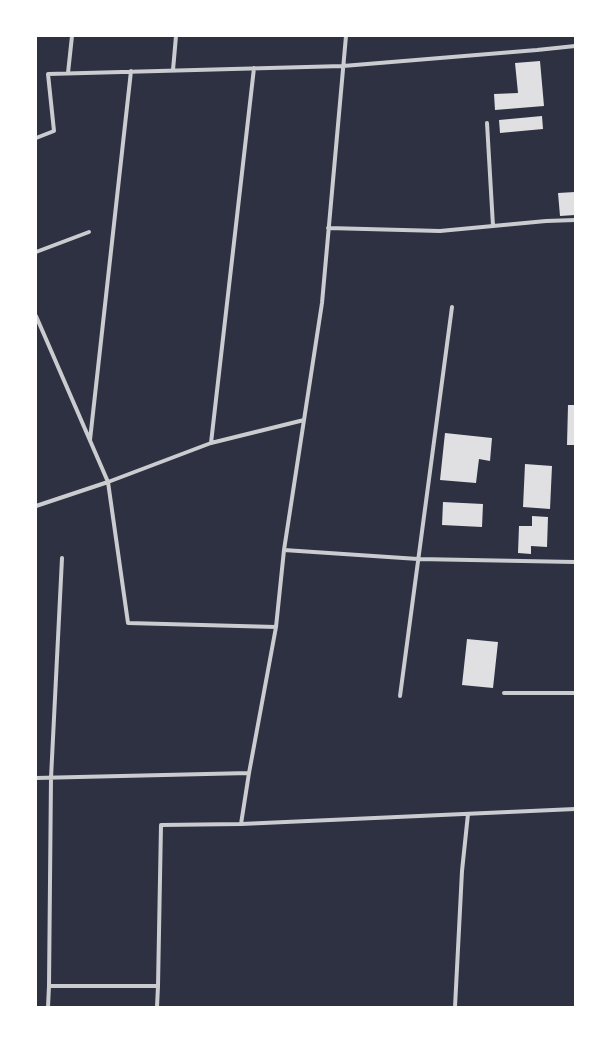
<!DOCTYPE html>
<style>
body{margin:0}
#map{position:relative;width:611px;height:1043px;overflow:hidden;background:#2d3142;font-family:Barlow,sans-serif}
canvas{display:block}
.frame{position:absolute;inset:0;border:37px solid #fff;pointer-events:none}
</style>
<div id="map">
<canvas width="611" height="1043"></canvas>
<div class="frame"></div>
</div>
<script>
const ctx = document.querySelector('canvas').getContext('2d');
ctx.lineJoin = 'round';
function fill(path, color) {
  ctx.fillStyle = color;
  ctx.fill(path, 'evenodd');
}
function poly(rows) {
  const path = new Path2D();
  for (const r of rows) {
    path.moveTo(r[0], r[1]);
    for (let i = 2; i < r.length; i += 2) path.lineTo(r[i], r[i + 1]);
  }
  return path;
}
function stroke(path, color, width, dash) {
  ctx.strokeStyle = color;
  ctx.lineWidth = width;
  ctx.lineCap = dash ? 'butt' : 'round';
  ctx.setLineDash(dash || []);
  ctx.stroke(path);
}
const building = poly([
 [540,61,544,106,495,110,494,94,518,93,515,63],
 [542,116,543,129,500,133,499,120],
 [575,192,575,215,560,216,558,193],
 [568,405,575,405,575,445,567,445],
 [445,433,492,438,490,461,479,459,476,483,440,480],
 [525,464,552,466,550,509,523,507],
 [443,502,483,504,482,527,442,525],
 [532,516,548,517,547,547,531,546,531,554,518,553,519,526,532,526],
 [467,639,498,642,493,688,462,685]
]);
const minor = poly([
 [346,36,322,303,284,550,276,627,249,773,241,824,575,809],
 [173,70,176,36],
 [68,73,72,36],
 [487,123,493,226],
 [36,138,54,131,48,74,343,66,537,50,575,46],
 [328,228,440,231,546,221,575,220],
 [36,252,89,232],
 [36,316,108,482,128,623,276,627],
 [90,440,131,71],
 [211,443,254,68],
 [36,506,108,482,211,443,304,420],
 [284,550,418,559,575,562],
 [62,558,51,778,49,986,158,986,161,825,241,824],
 [504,693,575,693],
 [400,696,452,307],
 [36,778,249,773],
 [48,1007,49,986],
 [157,1007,158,986],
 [455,1007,462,871,468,814]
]);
fill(building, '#e0e0e3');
stroke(minor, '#caccd0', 4);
</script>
